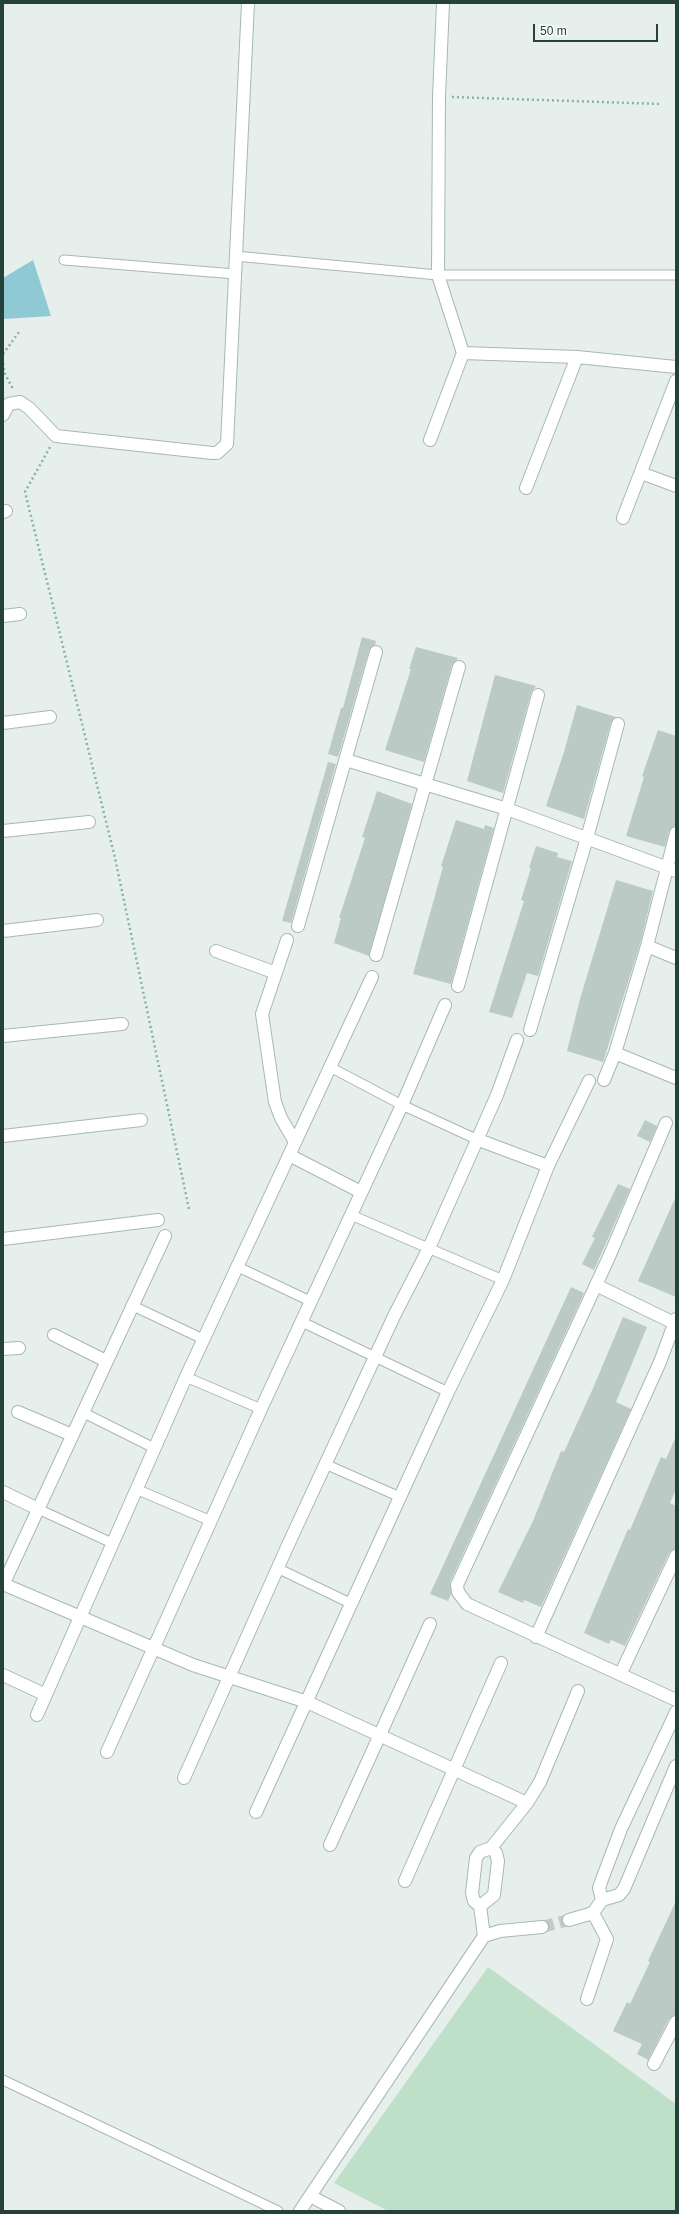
<!DOCTYPE html>
<style>
body{margin:0}
#map{position:relative;width:679px;height:2214px;overflow:hidden;background:#e6efeb;font-family:Arial,sans-serif}
canvas{display:block}
.frame{position:absolute;inset:0;border:4px solid #24423a;pointer-events:none}
.scale{position:absolute;left:533px;top:24px;width:125px;height:18px;box-sizing:border-box;border:2px solid #24423a;border-top:0;padding-left:5px;font-size:12px;line-height:14px;white-space:nowrap;color:#24423a;-webkit-text-stroke:3px #f7fbf9;paint-order:stroke}
</style>
<div id="map">
<canvas width="679" height="2214"></canvas>
<div class="frame"></div>
<div class="scale">50 m</div>
</div>
<script>
const ctx = document.querySelector('canvas').getContext('2d');
ctx.lineJoin = 'round';
function fill(path, color) {
  ctx.fillStyle = color;
  ctx.fill(path, 'evenodd');
}
function poly(rows) {
  const path = new Path2D();
  for (const r of rows) {
    path.moveTo(r[0], r[1]);
    for (let i = 2; i < r.length; i += 2) path.lineTo(r[i], r[i + 1]);
  }
  return path;
}
function stroke(path, color, width, dash) {
  ctx.strokeStyle = color;
  ctx.lineWidth = width;
  ctx.lineCap = dash ? 'butt' : 'round';
  ctx.setLineDash(dash || []);
  ctx.stroke(path);
}
const green = poly([
 [488,1967,676,2104,676,2211,388,2211,334,2183]
]);
const water = poly([
 [33,260,51,316,3,319,3,278]
]);
const building = poly([
 [362,637,376,641,375,645,369,650,338,757,328,754,341,708,343,708],
 [416,647,458,658,452,665,424,762,385,750,411,669,409,669],
 [495,675,536,686,531,693,503,793,467,781],
 [577,705,616,717,611,722,584,819,546,806,564,752],
 [658,730,676,736,676,822,675,826,669,831,665,847,626,836,644,777,642,776],
 [328,762,336,764,291,923,282,921],
 [377,791,412,804,369,956,334,943,341,918,339,918,365,838,362,837],
 [456,820,484,829,485,825,494,828,451,984,413,974,443,867,441,866],
 [536,846,558,853,557,857,572,861,538,976,527,973,512,1018,489,1012,524,901,521,900,531,868,529,868],
 [616,880,653,891,640,944,603,1062,567,1051,580,999],
 [645,1120,657,1126,650,1142,637,1136],
 [618,1184,630,1189,594,1270,582,1264,595,1238,592,1237],
 [676,1196,676,1297,638,1281],
 [571,1287,584,1293,450,1582,451,1594,448,1601,430,1594],
 [623,1317,647,1327,616,1402,631,1409,541,1607,524,1600,523,1603,498,1592,533,1521,561,1451,564,1452,594,1386],
 [676,1436,676,1489,670,1503,676,1506,676,1549,669,1553,625,1646,611,1640,609,1644,584,1633,628,1529,630,1530,661,1457,666,1459],
 [676,1901,676,2015,669,2019,648,2060,637,2054,642,2044,613,2031,627,2002,630,2004,650,1962,648,1961]
]);
const minorTunnel = poly([
 [542,1927,569,1920]
]);
const path = poly([
 [452,97,661,104],
 [3,354,19,332],
 [3,363,5,374,13,389],
 [50,447,25,492,115,858,189,1209]
]);
const service = poly([
 [235,256,438,275,676,275],
 [64,260,235,274],
 [330,1067,402,1105,476,1139],
 [351,1215,503,1280],
 [236,1266,310,1301],
 [131,1305,203,1339],
 [302,1322,448,1392],
 [186,1377,261,1409],
 [82,1412,154,1448],
 [325,1464,400,1497],
 [136,1489,211,1521],
 [38,1509,112,1543],
 [277,1568,352,1604],
 [3,2080,278,2211]
]);
const minor = poly([
 [443,3,439,96,438,275,463,353,577,357,676,367],
 [3,415,9,404,20,402,29,408,56,436,212,453,217,453,227,444,248,3],
 [430,440,463,353],
 [641,473,676,486],
 [526,488,577,357],
 [3,512,6,511],
 [623,518,676,381],
 [3,616,20,614],
 [3,723,50,717],
 [346,760,507,809,676,871],
 [3,831,89,822],
 [676,833,647,946,615,1053,676,1078],
 [298,926,376,652],
 [3,931,97,920],
 [287,940,262,1014,275,1102,281,1118,295,1142],
 [647,946,676,958],
 [216,951,276,973],
 [376,955,459,667],
 [458,986,538,695],
 [530,1030,587,838,618,724],
 [3,1036,122,1024],
 [604,1080,615,1053],
 [666,1123,609,1257,457,1585,458,1592,467,1604,676,1700],
 [3,1136,141,1120],
 [476,1139,548,1166],
 [289,1155,361,1192],
 [3,1239,158,1220],
 [596,1285,676,1324],
 [54,1335,106,1361],
 [3,1349,19,1348],
 [18,1412,72,1435],
 [3,1492,38,1509],
 [3,1584,193,1665,307,1702,527,1803,491,1848,480,1852,476,1858,472,1893,474,1901,480,1906,484,1936,310,2196],
 [3,1585,165,1236],
 [536,1637,660,1362,676,1319],
 [621,1673,676,1556],
 [3,1675,46,1695],
 [37,1715,186,1377,372,977],
 [107,1752,261,1409,402,1105,445,1005],
 [184,1778,288,1545,394,1316,429,1248,497,1095,517,1040],
 [527,1803,540,1782,578,1691],
 [256,1812,448,1392,503,1280,548,1166,589,1081],
 [330,1845,430,1624],
 [405,1881,501,1663],
 [602,1900,599,1888,601,1882,621,1829,676,1712],
 [480,1906,494,1895,498,1861,496,1853,491,1848],
 [569,1920,593,1913,602,1900,619,1895,624,1889,676,1766],
 [484,1936,500,1931,542,1927],
 [587,1999,607,1939,593,1913],
 [654,2064,676,2022],
 [300,2211,310,2196,339,2211]
]);
fill(green, '#bfe0c8');
fill(water, '#8ec9d4');
fill(building, '#bbcac4');
stroke(minorTunnel, '#bfccc8', 12, [12, 6]);
stroke(service, '#a8b8b2', 11);
stroke(minor, '#a8b8b2', 14);
stroke(path, '#86b3a5', 2.5, [2, 3]);
stroke(service, '#fff', 9);
stroke(minor, '#fff', 12);
</script>
